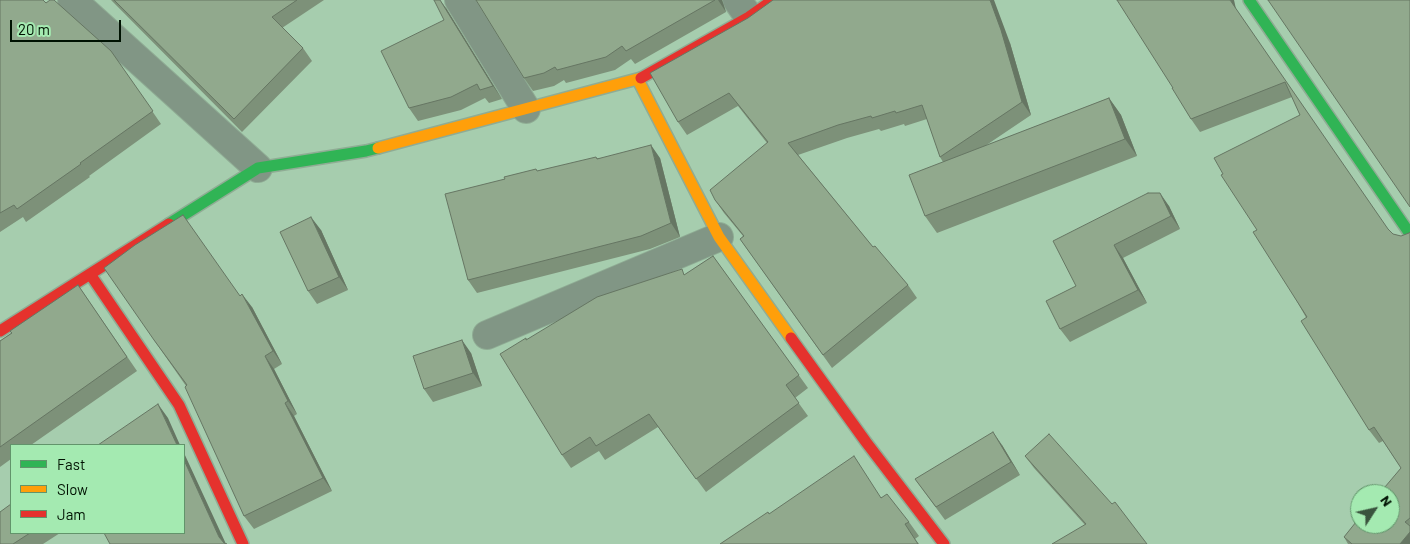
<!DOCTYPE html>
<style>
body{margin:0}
#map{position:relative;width:1410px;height:544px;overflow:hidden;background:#a6cdae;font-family:Barlow,sans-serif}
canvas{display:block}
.legend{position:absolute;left:10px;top:444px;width:175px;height:90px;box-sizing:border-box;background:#a4eab1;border:1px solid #62946b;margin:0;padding:6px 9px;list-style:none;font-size:15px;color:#001202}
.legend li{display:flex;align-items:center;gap:10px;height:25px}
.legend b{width:25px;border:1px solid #62946b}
.north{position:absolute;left:1350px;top:484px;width:50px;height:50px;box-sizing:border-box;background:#a4eab1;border:1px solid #62946b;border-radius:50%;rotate:55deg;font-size:14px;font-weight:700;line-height:20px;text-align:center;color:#001202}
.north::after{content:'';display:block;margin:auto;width:18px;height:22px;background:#3a533e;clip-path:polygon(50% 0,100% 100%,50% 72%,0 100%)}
.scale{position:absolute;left:10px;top:20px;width:111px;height:22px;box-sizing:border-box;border:2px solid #001202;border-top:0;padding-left:6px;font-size:15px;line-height:18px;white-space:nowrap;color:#001202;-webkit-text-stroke:4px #a4eab1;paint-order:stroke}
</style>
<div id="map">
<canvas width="1410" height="544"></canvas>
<ul class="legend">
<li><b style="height:6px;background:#30b455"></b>Fast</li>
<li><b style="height:6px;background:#ff9f0a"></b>Slow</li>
<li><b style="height:6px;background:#e5322d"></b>Jam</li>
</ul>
<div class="north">N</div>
<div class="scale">20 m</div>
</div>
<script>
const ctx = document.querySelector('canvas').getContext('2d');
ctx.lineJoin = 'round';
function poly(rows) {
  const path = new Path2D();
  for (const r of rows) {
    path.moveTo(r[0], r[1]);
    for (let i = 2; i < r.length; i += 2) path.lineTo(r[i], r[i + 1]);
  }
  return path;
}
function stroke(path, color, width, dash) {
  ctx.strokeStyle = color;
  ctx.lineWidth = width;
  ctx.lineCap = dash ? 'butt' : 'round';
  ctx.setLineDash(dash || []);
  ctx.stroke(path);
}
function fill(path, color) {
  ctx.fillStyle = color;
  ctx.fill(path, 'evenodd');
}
const street = poly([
 [72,0,258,168],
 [459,0,526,109],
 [737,0,749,17],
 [487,335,719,237]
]);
const fast = poly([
 [1249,0,1410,234],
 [169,224,258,168,366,151,378,148]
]);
const slow = poly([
 [638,80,719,237,791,338],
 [378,148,641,78]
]);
const jam = poly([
 [641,78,749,17,773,0],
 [90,274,179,405,243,544],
 [0,331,169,224],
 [791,338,866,442,944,544]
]);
const wall = poly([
 [0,0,46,3,111,51,161,124,89,176,90,177,26,222,23,217,0,232],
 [111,0,324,0,282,28,303,48,312,61,242,132],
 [476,0,722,0,726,12,635,64,631,59,615,70,566,83,564,80,554,86,533,91,524,78],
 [1233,1,1236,9,1388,230,1393,234,1401,236,1409,233,1410,232,1410,544,1348,544,1344,537,1401,468,1383,441,1379,443,1369,430,1257,230,1300,115,1292,97,1200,132,1191,119,1173,88],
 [446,8,502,99,489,103,485,98,461,110,418,121,409,108,444,20],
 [748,18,1010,43,1031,115,985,146,1109,98,1121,115,1137,156,937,233,925,216,943,162,940,157,927,119,905,126,904,124,881,131,879,129,847,138,798,155,873,247,908,285,917,298,832,368,740,239,743,236,724,213,715,200,767,143,738,106,687,135,678,122],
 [598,158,660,158,680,237,650,249,477,293,468,280,538,171],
 [1148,193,1169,206,1180,229,1123,258,1147,303,1070,342,1060,329,1076,286],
 [321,230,348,290,317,304,308,291],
 [713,256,808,388,795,398,808,416,706,492,658,427,605,460,599,451,571,468,562,455,526,340,686,274],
 [78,285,137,371,31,445,11,445,11,459,0,467,0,341],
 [252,307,282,364,274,369,297,414,294,416,332,491,254,529,244,516,186,386,154,340],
 [471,353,482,386,433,402,424,389],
 [1002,445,1020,475,945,520,915,479],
 [1025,456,1147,544,1085,525,1034,468],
 [882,497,909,522,919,536,915,539,919,544,720,544,769,514],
 [11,533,60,533,43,544,0,544]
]);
const shadedWall = poly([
 [440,0,446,8,502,99,493,86],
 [718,0,722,0,726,12],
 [990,0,994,0,1010,43,1031,115,1022,102],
 [1230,0,1234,0,1236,9],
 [1109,98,1121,115,1137,156,1125,139],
 [651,145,660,158,680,237,671,223],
 [1160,193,1169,206,1180,229,1171,216],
 [311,217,321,230,348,290,339,277],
 [1114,245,1123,258,1147,303,1138,290],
 [242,294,252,307,282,364,273,351],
 [462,340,471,353,482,386,473,373],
 [265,356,274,369,297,414,288,401],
 [285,403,294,416,332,491,323,478],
 [158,404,168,418,180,445,177,445],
 [993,432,1002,445,1020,475,1011,462],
 [184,453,226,544,224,544,219,537,184,460],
 [1410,532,1410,544,1400,544]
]);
const building = poly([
 [0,0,43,0,46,3,50,0,54,0,111,51,153,111,80,163,81,164,17,209,14,205,0,213,0,0],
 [114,0,297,0,272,17,303,48,234,119,114,0],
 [434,0,440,0,493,86,480,90,477,84,451,97,409,108,381,51,444,20,434,0],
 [476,0,715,0,626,51,622,46,606,57,557,70,555,67,544,73,524,78,476,0],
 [773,0,990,0,1001,30,1022,102,940,157,922,105,896,113,895,111,872,118,871,116,838,125,788,143,873,247,875,246,908,285,823,355,740,239,744,236,715,200,710,190,768,142,729,93,678,122,650,73,748,18,773,0],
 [1117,0,1230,0,1388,229,1393,234,1401,236,1409,233,1410,232,1410,518,1405,522,1410,526,1410,532,1400,544,1352,544,1344,537,1360,517,1360,524,1390,524,1390,494,1379,494,1401,468,1374,427,1369,430,1301,321,1307,317,1253,232,1257,230,1221,175,1223,174,1214,158,1300,115,1285,82,1191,119,1172,88,1173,88,1117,0],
 [1268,0,1410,0,1410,207,1268,0],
 [1109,98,1125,139,925,216,909,175,1109,98],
 [651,145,671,223,641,236,468,280,445,194,505,179,504,177,536,169,537,171,596,157,597,159,651,145],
 [1148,193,1160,193,1171,216,1114,245,1138,290,1060,329,1046,301,1076,286,1053,241,1148,193],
 [183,215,240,296,242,294,273,351,265,356,288,401,285,403,323,478,244,516,185,387,187,385,154,340,104,268,135,245,183,215],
 [311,217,339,277,308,291,280,232,311,217],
 [713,256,799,375,786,385,799,403,696,479,649,414,596,446,590,437,562,455,500,354,526,338,526,340,597,297,682,269,684,275,713,256],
 [78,285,127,357,0,447,0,341,12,333,10,331,78,285],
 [462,340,473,373,424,389,413,356,462,340],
 [158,404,177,445,98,445,158,404],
 [993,432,1011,462,936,507,915,479,993,432],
 [1049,434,1112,504,1115,502,1147,544,1052,544,1086,524,1025,456,1049,434],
 [854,456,881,498,887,494,909,522,905,524,918,544,720,544,768,512,769,514,854,456],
 [184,460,219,537,224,543,227,544,110,544,104,533,184,533,184,460],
 [11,504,11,533,30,533,13,544,0,544,0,512,11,504]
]);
stroke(street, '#8fac94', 30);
stroke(fast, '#8fac94', 14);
stroke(slow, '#8fac94', 14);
stroke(jam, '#8fac94', 14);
stroke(street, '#819685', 28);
stroke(fast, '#30b455', 11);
stroke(slow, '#ff9f0a', 11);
stroke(jam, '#e5322d', 11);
fill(wall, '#7d9179');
fill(shadedWall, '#667663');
fill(building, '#91a98d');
stroke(building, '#667663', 1);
</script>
